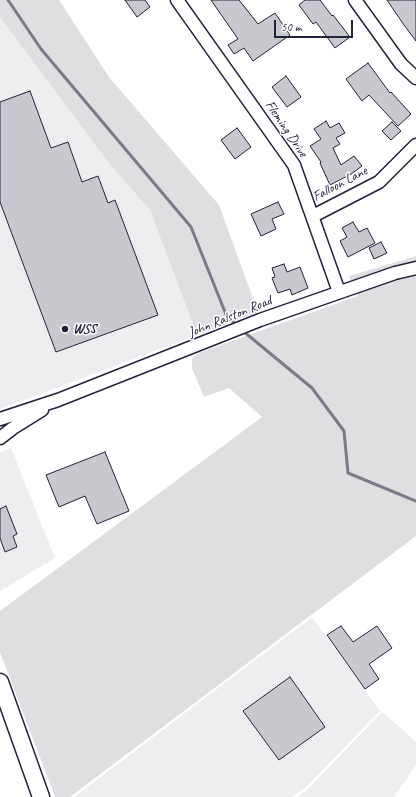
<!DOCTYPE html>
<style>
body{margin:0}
#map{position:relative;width:416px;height:797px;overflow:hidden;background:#fff;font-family:Caveat,sans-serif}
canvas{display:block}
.scale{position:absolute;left:274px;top:20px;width:79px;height:18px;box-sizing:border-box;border:2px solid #22223b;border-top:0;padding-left:5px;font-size:12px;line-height:14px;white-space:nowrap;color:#22223b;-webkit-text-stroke:3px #fff;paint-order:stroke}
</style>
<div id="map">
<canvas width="416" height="797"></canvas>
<div class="scale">50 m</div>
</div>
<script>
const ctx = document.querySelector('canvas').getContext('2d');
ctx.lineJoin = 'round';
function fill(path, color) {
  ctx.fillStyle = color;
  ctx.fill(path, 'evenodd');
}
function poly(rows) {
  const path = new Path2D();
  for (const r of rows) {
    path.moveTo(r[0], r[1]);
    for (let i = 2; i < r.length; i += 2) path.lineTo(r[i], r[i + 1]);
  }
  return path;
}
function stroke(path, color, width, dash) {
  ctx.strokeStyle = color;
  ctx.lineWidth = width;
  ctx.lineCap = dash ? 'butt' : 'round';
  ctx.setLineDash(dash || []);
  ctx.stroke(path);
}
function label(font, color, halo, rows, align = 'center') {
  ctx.font = font + ' Caveat,sans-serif';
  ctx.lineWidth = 3;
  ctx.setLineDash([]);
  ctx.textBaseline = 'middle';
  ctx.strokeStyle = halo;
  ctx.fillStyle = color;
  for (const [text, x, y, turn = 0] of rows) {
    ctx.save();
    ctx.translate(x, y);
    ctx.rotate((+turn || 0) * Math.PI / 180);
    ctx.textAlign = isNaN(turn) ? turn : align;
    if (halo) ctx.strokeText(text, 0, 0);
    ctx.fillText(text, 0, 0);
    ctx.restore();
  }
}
const built = poly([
 [0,17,111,166,150,210,197,335,0,409],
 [11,448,55,558,0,591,0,453],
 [312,617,380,711,305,788,292,797,74,797],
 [382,712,416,742,416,765,394,797,297,797,306,791]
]);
const green = poly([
 [0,0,59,0,109,77,219,205,258,312,197,335,150,210,111,166,0,17],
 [416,256,416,536,70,797,55,797,0,652,0,611,262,417,229,388,204,397,192,368,192,358,201,352,358,296,349,276]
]);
const stream = poly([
 [8,0,41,49,191,227,227,317,238,326],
 [243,331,312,388,344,431,348,473,416,501]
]);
const building = poly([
 [125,0,145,0,150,7,137,17,125,0],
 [211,0,239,0,258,24,275,13,290,35,253,61,244,48,234,54,228,45,238,39,211,0],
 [305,0,320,0,332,16,333,15,350,37,335,48,316,22,313,24,299,5,305,0],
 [387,0,416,0,416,41,404,25,387,0],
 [368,63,390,93,391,92,411,114,398,126,369,95,362,101,346,79,368,63],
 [286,76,301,97,287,107,272,87,286,76],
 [30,91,51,148,68,142,82,182,98,176,108,203,115,200,158,315,56,352,0,202,0,102,30,91],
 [326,121,330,128,339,123,345,133,336,138,340,144,333,148,341,165,354,156,362,166,351,174,330,185,320,163,321,162,310,146,321,139,314,129,326,121],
 [392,122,401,131,391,140,382,131,392,122],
 [237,128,251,147,235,159,221,140,237,128],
 [278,202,284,214,272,219,276,229,261,236,251,214,278,202],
 [353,222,359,232,367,228,375,243,348,257,340,241,347,237,342,228,353,222],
 [381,242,387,253,374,259,369,248,381,242],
 [284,264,287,272,300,267,308,288,292,295,290,289,278,293,272,278,275,277,272,268,284,264],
 [105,452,129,511,97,524,85,496,59,507,46,475,105,452],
 [6,506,17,534,13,536,17,547,5,552,0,538,0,509,6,506],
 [341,626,353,642,377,626,392,648,369,664,379,679,365,689,327,635,341,626],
 [290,677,325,727,279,760,243,711,290,677]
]);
const minor = poly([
 [177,0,294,165,339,292],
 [355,0,401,64,416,78],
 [313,216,379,182,416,145],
 [0,419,58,400,260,320,395,273,416,268],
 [0,438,13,428,42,410]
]);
const major = poly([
 [0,682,41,797]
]);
const markers = [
 [65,329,4,"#22223b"]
];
const streetNames = [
 ["Fleming Drive",286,129,56],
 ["Falloon Lane",340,184,-28],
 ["John Ralston Road",230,317,-22]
];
const poiNames = [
 ["WSS",73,329]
];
fill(built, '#eeeef1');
fill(green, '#dfdfe2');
stroke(stream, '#7a7a88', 3);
fill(building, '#c8c8cf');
stroke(building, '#22223b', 1);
stroke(minor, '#22223b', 15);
stroke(major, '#22223b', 19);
stroke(minor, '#fff', 12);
stroke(major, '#fff', 16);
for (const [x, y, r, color] of markers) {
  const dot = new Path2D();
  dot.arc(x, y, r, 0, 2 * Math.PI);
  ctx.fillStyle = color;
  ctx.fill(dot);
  stroke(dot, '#fff', 1.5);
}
label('14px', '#22223b', '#fff', streetNames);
label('bold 14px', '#22223b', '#fff', poiNames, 'left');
</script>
